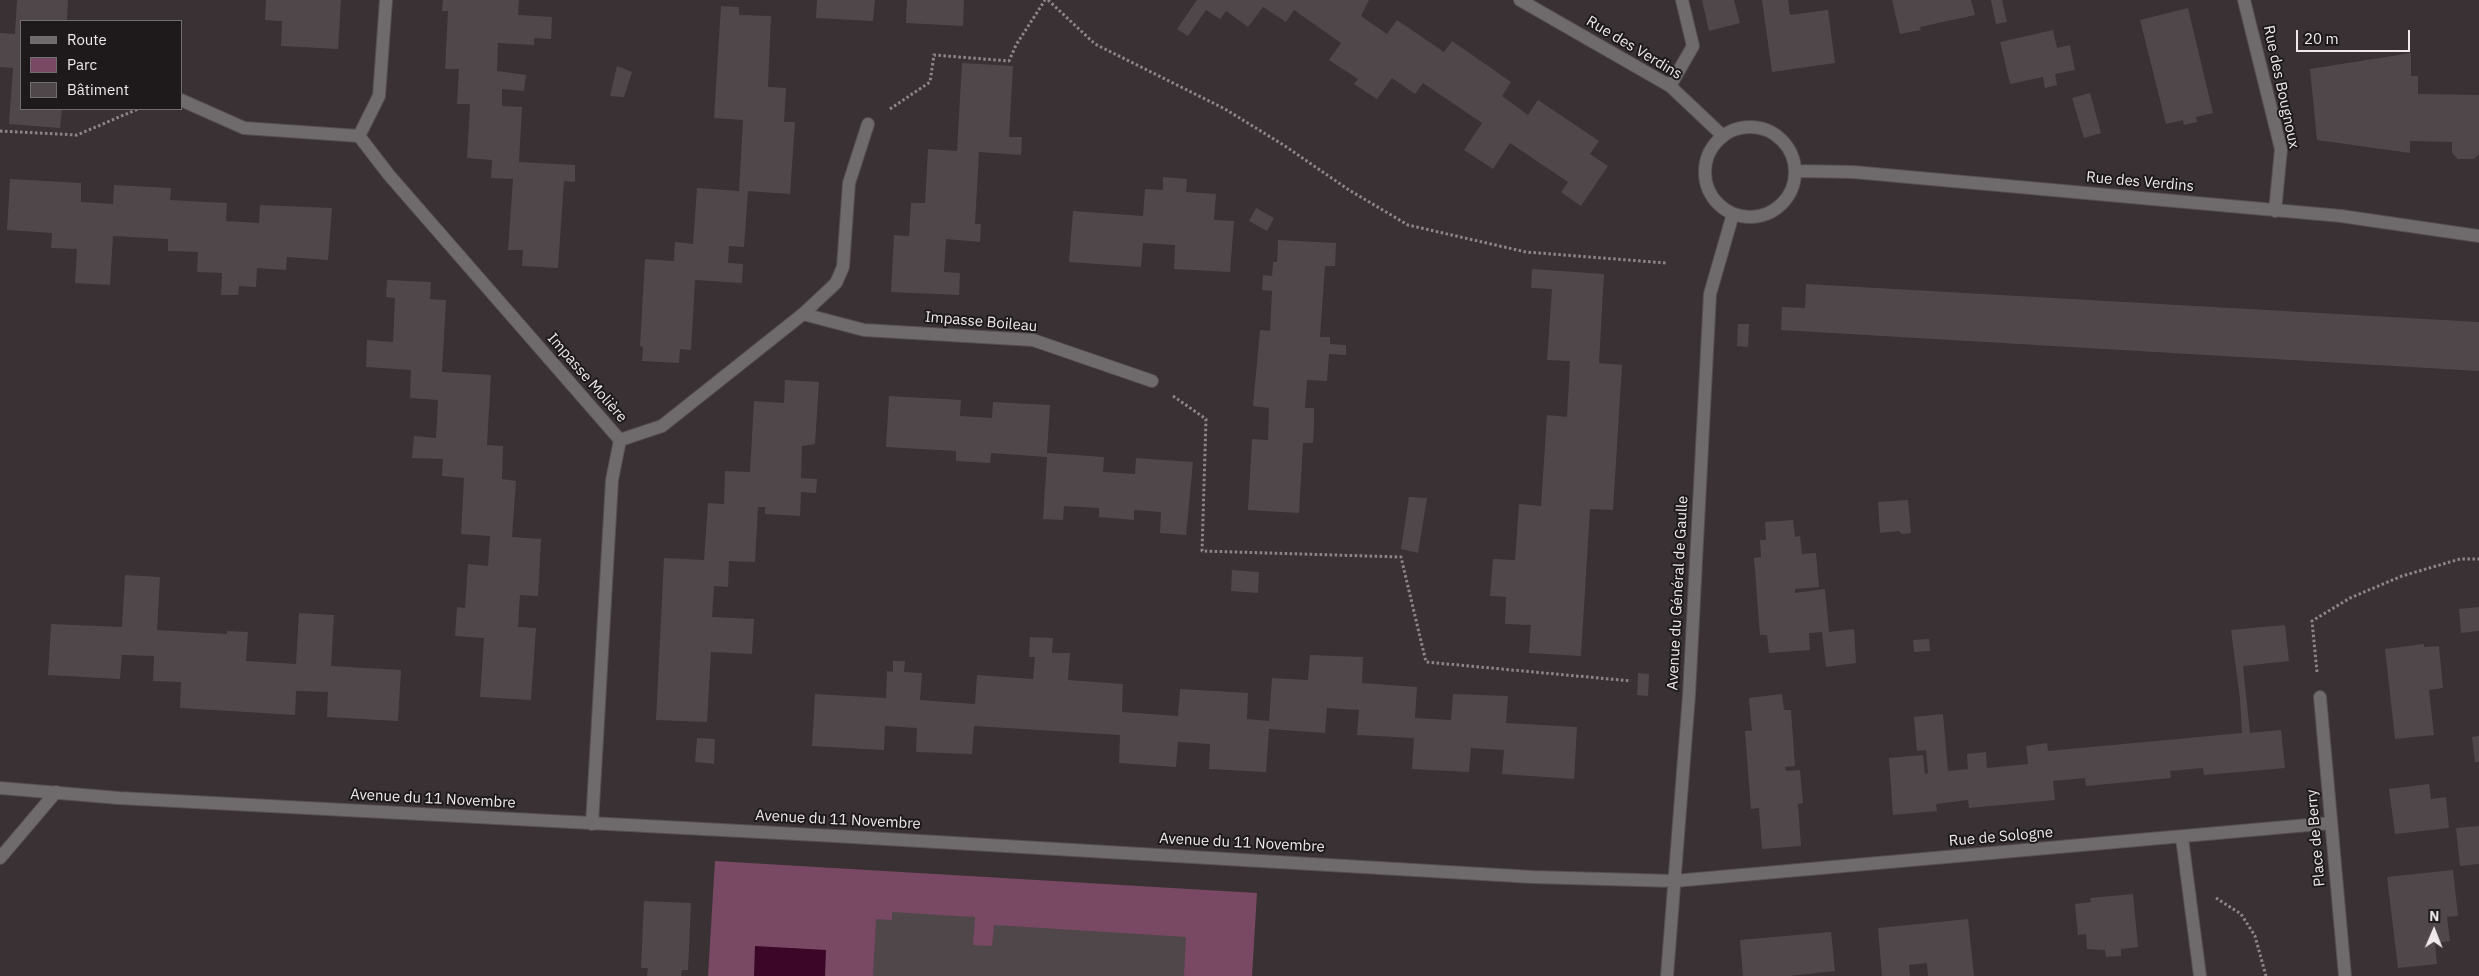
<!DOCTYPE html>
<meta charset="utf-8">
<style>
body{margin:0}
#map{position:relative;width:2479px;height:976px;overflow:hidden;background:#3a3135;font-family:"IBM Plex Sans",sans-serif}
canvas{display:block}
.legend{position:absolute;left:20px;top:20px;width:162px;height:90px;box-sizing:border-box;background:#1e1a1c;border:1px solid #726d6f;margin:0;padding:6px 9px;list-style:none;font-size:15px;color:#efe9ec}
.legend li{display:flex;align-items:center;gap:10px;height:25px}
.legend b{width:25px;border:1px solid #726d6f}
.north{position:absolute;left:2409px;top:906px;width:50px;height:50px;-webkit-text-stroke:4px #1e1a1c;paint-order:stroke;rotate:1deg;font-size:14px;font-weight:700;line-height:20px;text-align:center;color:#efe9ec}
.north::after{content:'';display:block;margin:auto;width:18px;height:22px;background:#efe9ec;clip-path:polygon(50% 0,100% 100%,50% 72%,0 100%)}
.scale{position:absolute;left:2296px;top:30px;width:114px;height:22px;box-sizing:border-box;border:2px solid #efe9ec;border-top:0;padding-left:6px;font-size:15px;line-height:18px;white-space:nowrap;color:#efe9ec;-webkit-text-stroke:4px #1e1a1c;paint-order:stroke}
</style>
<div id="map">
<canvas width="2479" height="976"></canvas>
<ul class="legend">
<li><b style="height:6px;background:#6f6a6c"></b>Route</li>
<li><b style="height:14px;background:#794862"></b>Parc</li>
<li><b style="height:14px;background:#50474b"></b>Bâtiment</li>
</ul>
<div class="north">N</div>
<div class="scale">20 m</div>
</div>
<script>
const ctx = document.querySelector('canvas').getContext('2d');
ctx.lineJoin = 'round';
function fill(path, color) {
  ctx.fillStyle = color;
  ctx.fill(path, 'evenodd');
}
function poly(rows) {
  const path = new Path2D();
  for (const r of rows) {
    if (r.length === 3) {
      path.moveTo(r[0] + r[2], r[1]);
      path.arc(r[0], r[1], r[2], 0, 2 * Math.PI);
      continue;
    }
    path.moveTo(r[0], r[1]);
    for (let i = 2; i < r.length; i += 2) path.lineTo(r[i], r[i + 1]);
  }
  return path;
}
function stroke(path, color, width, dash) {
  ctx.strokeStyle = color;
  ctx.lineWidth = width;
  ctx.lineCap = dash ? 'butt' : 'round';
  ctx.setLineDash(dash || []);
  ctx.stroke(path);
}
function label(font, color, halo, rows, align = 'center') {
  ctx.font = font + ' "IBM Plex Sans",sans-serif';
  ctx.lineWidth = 4;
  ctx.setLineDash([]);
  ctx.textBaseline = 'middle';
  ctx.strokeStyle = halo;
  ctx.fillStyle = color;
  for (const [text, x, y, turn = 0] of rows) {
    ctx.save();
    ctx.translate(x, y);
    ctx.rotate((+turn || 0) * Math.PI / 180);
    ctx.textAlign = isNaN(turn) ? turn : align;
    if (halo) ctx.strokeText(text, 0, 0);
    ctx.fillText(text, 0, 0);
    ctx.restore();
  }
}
const green = poly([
 [715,861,1257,893,1252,976,708,976]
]);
const water = poly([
 [755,946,826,950,825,976,754,976]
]);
const building = poly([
 [17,0,68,0,67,21,21,21,21,109,62,109,60,128,9,124,13,68,0,67,0,33,15,34],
 [266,0,341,0,338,49,281,46,282,21,265,20],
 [443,0,519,0,518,15,552,17,551,39,534,38,534,45,498,43,497,71,526,75,524,91,502,89,502,106,522,107,519,162,575,165,575,182,564,181,558,268,522,266,523,250,508,250,513,179,491,178,492,160,467,158,470,104,457,104,459,69,445,69,448,11,442,11],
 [817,0,875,0,873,21,816,18],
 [907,0,964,0,963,26,906,23],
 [1197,0,1369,0,1361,16,1387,34,1397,20,1444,52,1452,41,1511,82,1502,96,1528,115,1538,100,1599,141,1590,154,1608,166,1581,206,1561,192,1568,182,1510,143,1493,169,1464,150,1482,123,1423,83,1415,94,1392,78,1377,99,1354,84,1358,79,1329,60,1341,43,1294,10,1286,22,1263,7,1248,27,1226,11,1220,19,1206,10,1188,36,1177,29],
 [1702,0,1734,0,1740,23,1709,31],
 [1762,0,1788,0,1790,15,1828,10,1835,63,1772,72],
 [1892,0,1971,0,1975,15,1920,27,1921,30,1900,34],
 [1991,0,2002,0,2007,22,1996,24],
 [721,6,739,7,739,15,771,16,768,87,786,88,784,122,795,122,790,194,748,191,744,247,729,246,728,263,743,264,742,283,695,280,691,350,680,349,679,363,642,361,643,347,640,346,645,259,674,261,675,242,693,244,697,188,739,191,743,120,714,118],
 [2188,8,2213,113,2196,117,2197,122,2184,125,2183,120,2166,124,2140,20],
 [2053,30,2057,48,2070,45,2075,70,2055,74,2057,85,2045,88,2043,77,2010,84,2000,42],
 [2411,53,2411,76,2418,76,2418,94,2479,95,2479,154,2474,159,2458,159,2452,153,2452,142,2410,141,2410,153,2317,140,2310,69],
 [962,63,1013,66,1009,137,1022,137,1021,155,979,152,975,224,981,224,980,242,946,239,944,272,960,273,959,295,891,292,894,235,909,236,911,203,925,203,928,149,957,151],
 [617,66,632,72,624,97,610,96],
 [2090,93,2101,133,2084,138,2072,98],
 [1163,177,1187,179,1186,192,1216,194,1214,220,1234,221,1230,272,1174,269,1175,245,1143,243,1141,267,1069,262,1073,211,1143,216,1145,189,1163,190],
 [10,179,81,183,81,202,113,204,114,185,171,188,170,200,227,203,226,221,259,223,260,205,332,208,328,260,287,257,286,270,257,268,256,287,239,286,238,295,221,295,222,273,197,272,198,252,168,251,168,239,113,236,110,285,75,283,77,249,51,248,52,233,7,230],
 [1256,208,1274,218,1267,231,1249,221],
 [1278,240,1336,243,1335,266,1325,266,1320,337,1330,337,1330,344,1346,345,1346,355,1329,354,1327,381,1307,380,1305,408,1314,408,1314,425,1313,443,1303,443,1299,513,1248,510,1252,439,1268,440,1269,408,1253,406,1260,330,1270,331,1272,291,1262,290,1263,275,1272,276,1273,262,1277,262],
 [1532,269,1604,274,1599,363,1622,365,1613,510,1590,509,1581,656,1529,653,1531,625,1505,624,1506,597,1490,596,1493,559,1515,560,1519,504,1541,506,1547,415,1567,417,1570,361,1547,360,1552,289,1531,288],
 [387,280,431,282,430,299,446,300,442,372,491,375,487,445,503,446,502,479,516,481,512,537,541,539,538,596,520,595,518,627,536,628,531,700,480,697,484,638,455,636,457,607,465,608,468,564,488,566,490,536,461,534,464,478,442,476,443,459,412,458,414,436,436,438,438,400,410,398,411,370,366,367,367,340,393,342,395,298,386,297],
 [1806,284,2479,322,2479,371,1781,330,1782,307,1805,308],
 [1738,324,1749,324,1748,347,1737,346],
 [785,380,819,382,815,444,802,446,801,478,817,479,816,493,801,492,800,516,765,514,765,507,758,507,755,562,729,561,728,587,714,586,712,617,754,619,752,654,711,652,707,722,656,720,664,558,704,560,708,503,724,504,725,471,750,472,754,401,784,403],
 [889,396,961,400,960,416,992,418,993,402,1050,405,1047,453,1104,457,1103,472,1135,474,1136,458,1193,462,1186,535,1160,533,1161,512,1134,510,1134,520,1099,517,1099,508,1064,506,1063,520,1043,519,1047,457,991,453,990,463,956,461,956,451,886,447],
 [1409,497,1427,498,1418,553,1401,549],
 [1908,500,1911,533,1902,534,1899,531,1880,533,1878,502],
 [1793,520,1795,537,1800,536,1802,554,1816,553,1819,587,1795,589,1795,593,1825,589,1829,632,1854,629,1856,663,1826,667,1822,632,1809,633,1810,650,1769,653,1767,635,1760,635,1754,558,1761,557,1760,540,1766,540,1765,522],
 [1232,570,1259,572,1258,593,1231,591],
 [125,575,160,577,157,630,227,634,227,631,248,632,246,661,296,664,299,613,334,615,331,666,401,670,398,721,327,717,328,692,296,691,295,715,180,708,181,682,153,681,154,656,122,655,120,679,48,675,51,624,122,627],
 [2479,607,2479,631,2461,633,2459,609],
 [2285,625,2289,661,2243,666,2250,733,2281,730,2285,768,2204,775,2203,768,2170,771,2171,778,2086,786,2085,778,2053,781,2055,800,1969,808,1968,800,1936,804,1937,811,1893,815,1889,758,1923,755,1925,774,1928,773,1926,750,1917,751,1914,717,1943,714,1948,771,1968,769,1967,754,1986,752,1987,768,2028,764,2026,746,2047,743,2048,751,2242,733,2240,699,2231,630],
 [1030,637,1053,638,1052,653,1070,653,1068,680,1123,684,1122,712,1178,716,1180,689,1248,693,1247,719,1269,721,1272,678,1308,680,1310,655,1363,657,1362,683,1417,687,1415,718,1451,720,1453,694,1508,696,1506,723,1577,727,1574,779,1502,774,1504,750,1471,748,1469,772,1412,769,1414,738,1357,735,1359,710,1327,708,1325,733,1269,729,1266,772,1209,769,1210,744,1178,742,1176,767,1119,763,1120,735,974,726,972,754,916,752,917,728,885,726,884,750,812,746,815,694,886,698,887,671,893,672,893,661,905,661,904,672,922,673,920,700,975,704,977,675,1033,679,1035,657,1029,657],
 [1929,639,1930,651,1914,652,1913,640],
 [2424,644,2424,647,2439,646,2443,688,2429,690,2434,735,2395,739,2385,649],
 [1638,673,1649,674,1648,696,1637,695],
 [1782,694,1784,710,1791,710,1795,766,1785,767,1786,771,1800,770,1803,803,1798,804,1801,846,1762,849,1759,808,1751,809,1745,731,1752,731,1749,698],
 [2479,736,2479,762,2475,762,2472,737],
 [697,738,715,739,714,764,695,762],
 [2429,784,2431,799,2446,797,2449,828,2395,834,2389,789],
 [2479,826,2479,864,2460,866,2456,828],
 [2453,870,2458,916,2447,917,2450,941,2435,943,2437,964,2398,968,2387,877],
 [2133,894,2138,947,2121,949,2121,956,2106,957,2105,950,2087,949,2086,934,2078,935,2075,904,2091,902,2090,898],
 [644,901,691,903,688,970,682,970,681,976,647,976,648,968,641,968],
 [892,912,975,917,973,945,992,946,994,925,1186,937,1184,976,873,976,876,919,892,920],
 [1968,919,1974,976,1928,976,1927,963,1909,965,1910,976,1882,976,1878,928],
 [1831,932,1835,971,1789,976,1743,976,1740,940]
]);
const path = poly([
 [1048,0,1095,44,1225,109,1285,146,1349,190,1408,225,1526,252,1666,263],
 [890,109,930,82,934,55,1009,61,1016,45,1045,0],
 [0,131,77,135,138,109],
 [1173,396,1206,419,1202,551,1401,557,1426,662,1631,681],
 [2317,672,2312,621,2350,598,2402,576,2460,559,2479,559],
 [2216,898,2241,914,2255,936,2266,976]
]);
const lane = poly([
 [1670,86,1693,46,1682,0]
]);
const street = poly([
 [1520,0,1670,86,1723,136],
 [2244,0,2281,149,2275,211],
 [181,100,244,128,359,136,389,175,620,440,612,480,592,824],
 [1750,172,45],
 [359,136,379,96,386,0],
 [1796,171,1853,172,2341,216,2479,236],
 [803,314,836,283,843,267,849,183,868,124],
 [620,440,662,426,803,314,864,330,1033,340,1152,381],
 [2320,697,2345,976],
 [0,788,119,798,835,836,1533,877,1674,881,2331,823],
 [2182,838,2200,976],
 [0,858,56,792],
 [1667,976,1689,695,1710,294,1733,214]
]);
const streetNames = [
 ["Rue des Verdins",1634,48,31],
 ["Rue des Bougnoux",2281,87,78],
 ["Rue des Verdins",2140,182,5],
 ["Impasse Boileau",981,322,5],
 ["Impasse Molière",587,378,49],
 ["Avenue du Général de Gaulle",1678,593,-87],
 ["Avenue du 11 Novembre",433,799,3],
 ["Avenue du 11 Novembre",838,820,3],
 ["Rue de Sologne",2001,837,-5],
 ["Place de Berry",2316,838,-95],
 ["Avenue du 11 Novembre",1242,843,3]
];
fill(green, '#794862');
fill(water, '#3b0627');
fill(building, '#50474b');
stroke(lane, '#574e52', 14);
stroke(street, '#574e52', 14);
stroke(path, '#8d8589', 3, [2.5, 2.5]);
stroke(lane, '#6f6a6c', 12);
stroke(street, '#6f6a6c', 12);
label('15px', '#efe9ec', '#1e1a1c', streetNames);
</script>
